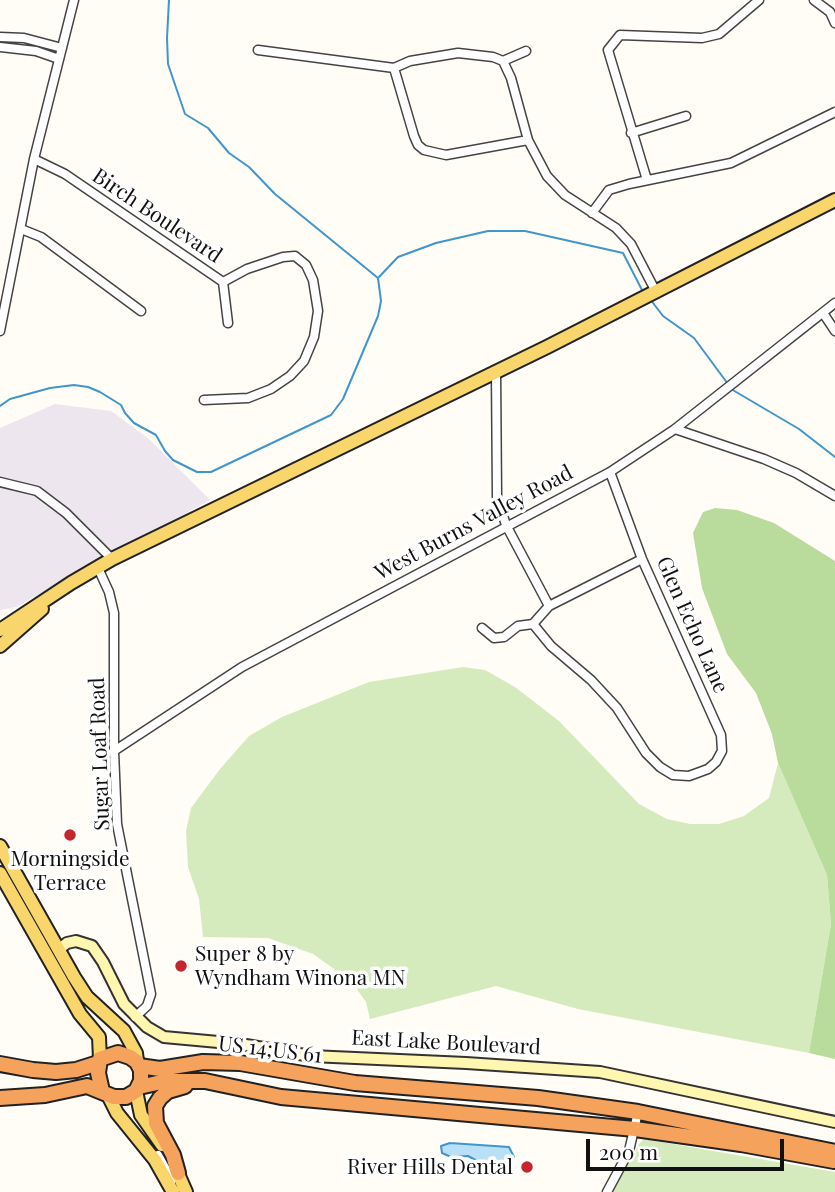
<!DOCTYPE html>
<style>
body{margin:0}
#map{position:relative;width:835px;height:1192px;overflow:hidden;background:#fffdf5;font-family:"Playfair Display",serif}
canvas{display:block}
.scale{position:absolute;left:586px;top:1139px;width:198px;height:32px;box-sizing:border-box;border:4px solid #111;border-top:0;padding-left:9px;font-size:21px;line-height:24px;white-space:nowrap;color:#111;-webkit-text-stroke:5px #fff;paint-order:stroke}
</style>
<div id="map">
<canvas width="835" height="1192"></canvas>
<div class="scale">200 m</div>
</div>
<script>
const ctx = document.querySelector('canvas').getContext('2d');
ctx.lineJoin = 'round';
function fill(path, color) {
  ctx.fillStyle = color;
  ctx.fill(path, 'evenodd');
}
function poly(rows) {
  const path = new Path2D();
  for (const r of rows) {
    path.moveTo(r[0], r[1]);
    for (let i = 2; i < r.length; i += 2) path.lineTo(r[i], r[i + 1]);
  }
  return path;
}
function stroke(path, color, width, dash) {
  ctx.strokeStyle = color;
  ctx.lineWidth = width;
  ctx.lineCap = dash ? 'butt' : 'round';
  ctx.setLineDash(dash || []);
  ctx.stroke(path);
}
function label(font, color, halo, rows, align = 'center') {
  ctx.font = font + ' "Playfair Display",serif';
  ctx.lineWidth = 7;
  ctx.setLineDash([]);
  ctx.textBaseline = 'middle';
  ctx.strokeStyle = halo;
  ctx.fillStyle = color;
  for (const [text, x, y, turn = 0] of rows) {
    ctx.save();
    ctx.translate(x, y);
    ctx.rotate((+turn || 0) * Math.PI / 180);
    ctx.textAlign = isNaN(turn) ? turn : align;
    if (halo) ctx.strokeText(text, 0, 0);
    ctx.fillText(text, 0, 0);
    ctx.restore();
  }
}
const industrial = poly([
 [55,404,111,411,148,438,210,500,16,607,0,610,0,428]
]);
const green = poly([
 [463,667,485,670,515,687,559,721,639,804,667,819,690,824,719,824,744,816,769,798,778,763,827,875,831,924,809,1053,578,1009,496,986,370,1019,366,1002,351,981,313,954,268,938,203,937,199,899,188,867,186,831,191,808,220,769,249,736,282,717,369,682],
 [644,1139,835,1172,835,1192,613,1192,639,1144]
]);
const forest = poly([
 [715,508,737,510,774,523,835,561,835,1059,809,1053,831,924,827,875,778,763,772,734,756,693,727,654,702,588,693,533,703,512]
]);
const water = poly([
 [450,1143,509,1147,514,1157,506,1166,492,1169,468,1156,451,1157,442,1153,441,1146,450,1143]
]);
const stream = poly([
 [379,277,398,257,436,243,488,231,525,231,623,253,642,290],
 [650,299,663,316,694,338,728,384],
 [731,389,799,429,835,457],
 [0,406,10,399,50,388,74,385,88,387,100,392,121,405,125,413,134,423,156,435,165,451,173,460,197,472,211,472,331,415,343,399,378,316,381,301,378,278,275,194,249,167,229,153,208,128,185,114,168,64,167,38,169,0]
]);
const street = poly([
 [814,0,830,12,835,23],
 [0,37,24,38,62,48],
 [0,47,36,51,59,59],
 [258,50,394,68,410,61,458,53,493,57,503,61,511,78,528,140,547,176,565,195,616,228,631,244,655,290],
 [503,61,526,51],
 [394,68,414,136,418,145,424,150,446,155,528,140],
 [631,133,686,116],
 [34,159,65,174,223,282,228,323],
 [647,180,608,50,620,35,702,38,719,34,759,0],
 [592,213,609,190,629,184,731,163,835,112],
 [21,229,41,237,141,311],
 [823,313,835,331],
 [0,331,34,159,74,0],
 [496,371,497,497,506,525,549,606],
 [204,400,248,398,271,389,290,376,304,361,314,337,318,311,313,280,306,265,295,256,283,257,247,269,223,282],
 [675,429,764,459,796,473,835,496],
 [610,472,642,559,721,735,722,751,716,762,708,769,689,776,673,775,660,767,646,753,617,708,591,680,551,646,533,624,549,606,642,559],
 [0,482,37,491,66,513,112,559],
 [98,568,109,592,114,613,114,751,117,824,151,994,147,1006,135,1017],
 [482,628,494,638,504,637,518,626,533,624],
 [114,751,242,667,610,472,675,429,835,303],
 [158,1155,172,1180],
 [607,1192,629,1151,638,1112]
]);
const secondary = poly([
 [59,949,67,943,76,941,92,946,103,962,124,1004,147,1027,164,1037,240,1044,311,1056,466,1063,600,1072,835,1122]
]);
const primary = poly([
 [0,630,71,583,112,559,547,347,835,200],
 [0,646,42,609],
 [0,846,74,977,87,997,124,1031,136,1053,137,1062],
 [0,873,80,1014,99,1037,100,1059],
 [136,1091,141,1115,162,1145],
 [108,1095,117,1113,155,1160,173,1192],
 [175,1167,186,1192]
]);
const highway = poly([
 [0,1064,33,1070,56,1072,76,1070,98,1063],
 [139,1066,160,1069,203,1062,240,1063,355,1083,538,1098,638,1112,835,1152],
 [139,1087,166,1081,205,1081,281,1097,635,1129,741,1144,834,1161],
 [0,1098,45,1095,87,1086,114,1097,126,1097,136,1091,141,1081,141,1070,137,1062,130,1057,118,1053,100,1059,98,1073,102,1091],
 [178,1173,173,1155,156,1123,155,1106,160,1098,168,1091,185,1086]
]);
const markers = [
 [70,835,7,"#c4262e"],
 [181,966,7,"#c4262e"],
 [527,1167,7,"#c4262e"]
];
const streetNames = [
 ["Birch Boulevard",157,216,34],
 ["West Burns Valley Road",474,523,-28],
 ["Glen Echo Lane",692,625,66],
 ["Sugar Loaf Road",100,754,-92],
 ["East Lake Boulevard",446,1043,3],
 ["US 14;US 61",270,1050,7]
];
const poiNames = [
 ["Morningside",70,859],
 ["Terrace",70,883],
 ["Super 8 by",195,954,"left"],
 ["Wyndham Winona MN",195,978,"left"],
 ["River Hills Dental",513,1167,"right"]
];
fill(industrial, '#eee6ef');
fill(green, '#d5ebbd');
fill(forest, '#b9dc9c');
fill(water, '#b9e0f7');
stroke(water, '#3f96cf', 2);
stroke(stream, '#3f96cf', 2);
stroke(street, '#444', 11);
stroke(secondary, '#333', 14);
stroke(primary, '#222', 16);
stroke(highway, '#222', 18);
stroke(street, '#fff', 8);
stroke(secondary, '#fff6b0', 10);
stroke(primary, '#f9d66b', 12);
stroke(highway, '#f5a25d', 14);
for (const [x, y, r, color] of markers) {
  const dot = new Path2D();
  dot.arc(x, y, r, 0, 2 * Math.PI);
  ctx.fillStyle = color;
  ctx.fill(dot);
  stroke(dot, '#fff', 2.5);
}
label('21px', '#111', '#fff', streetNames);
label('21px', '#111', '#fff', poiNames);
</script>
